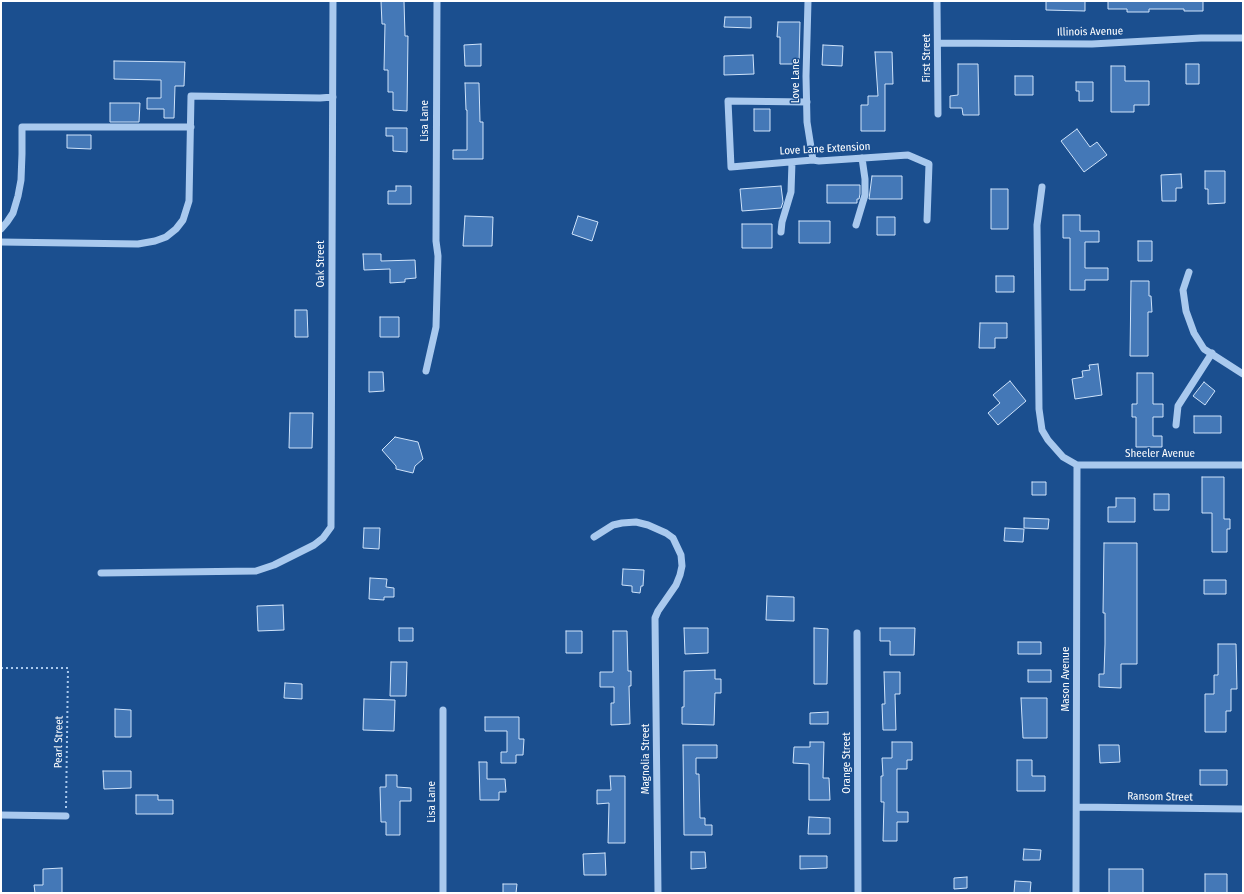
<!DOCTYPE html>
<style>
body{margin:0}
#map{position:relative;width:1244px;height:894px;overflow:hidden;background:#1b4f8f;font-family:"Fira Sans Condensed",sans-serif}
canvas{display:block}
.frame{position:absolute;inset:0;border:2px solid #fff;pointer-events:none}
</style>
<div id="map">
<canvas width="1244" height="894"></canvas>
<div class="frame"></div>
</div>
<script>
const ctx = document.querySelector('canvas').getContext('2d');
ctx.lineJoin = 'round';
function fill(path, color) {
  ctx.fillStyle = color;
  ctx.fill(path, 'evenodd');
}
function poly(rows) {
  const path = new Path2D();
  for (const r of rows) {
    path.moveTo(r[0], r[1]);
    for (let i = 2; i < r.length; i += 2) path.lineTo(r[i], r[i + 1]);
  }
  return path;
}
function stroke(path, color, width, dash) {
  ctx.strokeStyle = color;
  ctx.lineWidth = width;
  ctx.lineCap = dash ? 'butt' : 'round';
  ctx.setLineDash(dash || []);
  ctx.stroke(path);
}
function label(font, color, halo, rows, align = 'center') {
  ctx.font = font + ' "Fira Sans Condensed",sans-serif';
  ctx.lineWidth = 3;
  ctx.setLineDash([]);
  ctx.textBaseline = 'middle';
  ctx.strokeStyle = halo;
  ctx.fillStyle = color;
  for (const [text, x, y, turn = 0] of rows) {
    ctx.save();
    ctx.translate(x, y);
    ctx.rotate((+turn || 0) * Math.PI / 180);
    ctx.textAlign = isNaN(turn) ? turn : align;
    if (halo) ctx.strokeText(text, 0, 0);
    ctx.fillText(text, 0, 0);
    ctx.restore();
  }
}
const building = poly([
 [381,1,404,1,405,36,408,36,407,111,393,110,393,92,388,92,388,70,384,70,385,24,382,24,381,1],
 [1046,1,1085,1,1085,11,1046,10,1046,1],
 [1108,1,1203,1,1203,11,1184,11,1184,9,1149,9,1149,12,1127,12,1127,9,1108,9,1108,1],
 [725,17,751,17,751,28,724,27,725,17],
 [778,22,800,22,799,64,780,64,780,37,777,37,778,22],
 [481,44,481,66,465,66,464,45,481,44],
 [823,45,843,46,842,66,822,65,823,45],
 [875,52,892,52,893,84,885,84,885,131,861,131,861,105,868,105,868,96,878,96,875,52],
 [753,55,754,74,724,75,724,56,753,55],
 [114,61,185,62,184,86,175,86,174,118,164,118,164,109,147,109,147,98,161,98,161,80,114,79,114,61],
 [958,64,978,64,979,115,963,115,962,108,950,108,950,96,958,95,958,64],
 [1186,64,1199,64,1199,84,1186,84,1186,64],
 [1111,66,1125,66,1125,81,1149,81,1149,105,1134,105,1134,112,1111,112,1111,66],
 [1015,76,1033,76,1033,95,1015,95,1015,76],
 [1076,82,1093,82,1093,101,1079,101,1079,91,1076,91,1076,82],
 [465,83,479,83,480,122,483,122,483,159,453,159,453,150,467,150,467,110,466,110,465,83],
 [110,103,140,103,139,122,110,122,110,103],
 [754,109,770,109,770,131,754,131,754,109],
 [386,128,407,128,407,152,393,151,393,136,386,136,386,128],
 [1077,129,1090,147,1097,142,1107,155,1084,172,1061,141,1077,129],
 [67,135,91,135,91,149,67,148,67,135],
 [1205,171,1225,171,1225,203,1208,204,1208,189,1205,189,1205,171],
 [1181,174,1182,188,1176,188,1176,201,1162,201,1161,175,1181,174],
 [872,176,902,176,902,199,869,199,872,176],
 [827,185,860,185,860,194,859,199,857,199,857,203,827,203,827,185],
 [396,186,411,186,411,204,388,204,388,191,396,191,396,186],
 [781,186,783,202,781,208,742,211,740,189,781,186],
 [991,189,1008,189,1008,229,991,229,991,189],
 [1063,215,1080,215,1080,231,1099,231,1099,242,1085,242,1085,268,1108,268,1108,280,1085,280,1085,290,1070,290,1070,238,1063,238,1063,215],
 [465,216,493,217,492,246,463,246,465,216],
 [578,216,598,222,592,241,572,234,578,216],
 [877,217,895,217,895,235,877,235,877,217],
 [799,221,830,221,830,243,799,243,799,221],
 [742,224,772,224,772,248,742,248,742,224],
 [1138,241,1152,241,1152,261,1138,261,1138,241],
 [363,254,381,254,381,261,415,260,416,278,405,279,405,282,390,283,390,269,364,270,363,254],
 [996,276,1014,276,1014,292,996,292,996,276],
 [1131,281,1149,281,1149,296,1151,296,1152,312,1148,312,1148,356,1130,356,1131,281],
 [295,310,307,310,308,337,295,337,295,310],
 [380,317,399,317,399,337,380,337,380,317],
 [980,323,1007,323,1007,338,995,338,995,348,979,348,980,323],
 [1098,364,1102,395,1075,399,1072,379,1083,377,1082,371,1090,370,1089,365,1098,364],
 [369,372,383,372,384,391,369,392,369,372],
 [1137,373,1153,373,1153,404,1163,404,1163,417,1153,417,1153,436,1162,436,1162,447,1136,447,1136,417,1132,417,1132,404,1137,404,1137,373],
 [1010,381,1026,401,998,425,988,413,1000,403,993,395,1010,381],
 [1204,382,1215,391,1205,405,1193,396,1204,382],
 [290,413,313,413,312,448,289,448,290,413],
 [1194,416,1221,416,1221,433,1194,433,1194,416],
 [395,437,418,442,423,459,415,466,413,473,396,469,396,466,382,450,395,437],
 [1202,477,1224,477,1224,519,1230,519,1230,529,1227,529,1227,552,1212,552,1212,513,1202,513,1202,477],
 [1032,482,1046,482,1046,495,1032,495,1032,482],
 [1154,494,1169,494,1169,510,1154,510,1154,494],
 [1116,498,1135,498,1135,522,1108,522,1108,507,1116,507,1116,498],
 [1024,518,1049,519,1048,529,1024,528,1024,518],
 [364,528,380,528,379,549,363,548,364,528],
 [1005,528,1024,529,1023,542,1004,541,1005,528],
 [1104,543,1137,543,1137,664,1121,664,1121,688,1099,687,1099,674,1104,674,1105,644,1105,613,1103,613,1104,543],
 [623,569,644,570,643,586,641,586,640,593,632,592,632,586,622,585,623,569],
 [370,578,387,579,386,587,394,588,394,597,384,597,384,600,369,599,370,578],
 [1204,580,1226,580,1226,594,1204,594,1204,580],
 [767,596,794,597,794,621,766,620,767,596],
 [283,605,284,630,258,631,257,606,283,605],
 [399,628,413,628,413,641,399,641,399,628],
 [684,628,708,628,708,653,685,654,684,628],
 [814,628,828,629,827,684,814,684,814,628],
 [880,628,915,628,914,655,890,655,890,641,880,641,880,628],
 [566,631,582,631,582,653,566,653,566,631],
 [613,631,627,631,628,671,631,671,631,686,629,686,630,724,611,725,611,703,614,703,614,687,600,687,600,672,613,672,613,631],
 [1018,642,1041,642,1041,654,1018,654,1018,642],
 [1218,644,1236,644,1237,689,1231,689,1231,711,1226,711,1226,732,1205,732,1205,694,1214,694,1214,675,1218,675,1218,644],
 [391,662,407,662,406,696,390,696,391,662],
 [715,670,715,679,721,679,721,693,715,693,714,725,682,724,682,707,684,707,684,671,715,670],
 [1028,670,1051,670,1051,682,1028,682,1028,670],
 [884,672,900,672,900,694,895,694,896,730,883,730,882,704,885,704,884,672],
 [285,683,302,684,302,699,284,698,285,683],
 [1021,698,1047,698,1047,738,1023,738,1021,698],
 [364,699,395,700,394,731,363,730,364,699],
 [115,709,131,710,131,737,115,737,115,709],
 [828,712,828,724,810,724,810,713,828,712],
 [485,717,519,717,519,739,524,739,523,755,516,755,516,763,501,763,501,752,507,752,507,731,485,731,485,717],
 [810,742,824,742,823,778,829,778,830,800,809,800,809,764,793,763,794,747,810,747,810,742],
 [892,742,912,742,912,760,907,760,907,769,897,769,897,812,908,812,908,822,897,822,897,841,883,841,884,802,881,802,881,776,883,776,882,758,892,758,892,742],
 [683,745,717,745,717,758,696,758,696,774,699,774,700,818,705,818,705,825,712,825,712,835,684,835,683,745],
 [1099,745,1119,745,1120,762,1100,763,1099,745],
 [1017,760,1032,760,1032,776,1045,776,1045,791,1017,791,1017,760],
 [479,762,487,762,487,779,505,779,506,792,499,792,499,800,480,800,479,762],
 [1200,770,1227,770,1227,785,1200,785,1200,770],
 [103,771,131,771,131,788,104,789,103,771],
 [386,775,397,775,397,787,411,788,411,801,400,801,400,835,386,835,386,822,381,822,380,787,386,787,386,775],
 [610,776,625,776,625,843,608,843,609,803,597,804,597,790,611,790,610,776],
 [136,795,158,795,158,800,173,800,173,814,136,814,136,795],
 [809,817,830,818,830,834,808,834,809,817],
 [1024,849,1041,850,1040,860,1023,860,1024,849],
 [691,852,705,852,706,868,691,869,691,852],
 [605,853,606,875,584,875,583,854,605,853],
 [800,856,827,856,827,868,800,869,800,856],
 [62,868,62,893,35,893,34,885,43,885,43,869,62,868],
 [1109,869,1143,869,1143,893,1109,893,1109,869],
 [1205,874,1227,874,1227,893,1205,893,1205,874],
 [967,877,967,888,954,889,954,878,967,877],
 [1015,881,1031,882,1030,893,1014,893,1015,881],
 [503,884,517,884,516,893,503,893,503,884]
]);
const path = poly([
 [1,668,68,668,66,808]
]);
const minor = poly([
 [808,1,806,76,807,122,813,160],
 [937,1,938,114],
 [938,43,1092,44,1201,38,1243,38],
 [807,102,728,101,731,167,813,160,819,161,908,155,929,164,927,220],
 [1042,187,1037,225,1039,409,1042,430,1048,440,1063,457,1077,465],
 [856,225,865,195,865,179,862,158],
 [1,229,7,222,13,213,18,196,21,180,22,154,22,127,191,127],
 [781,232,782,222,791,192,792,162],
 [1,242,138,244,155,241,166,237,176,229,183,220,189,201,191,96,320,98,333,97],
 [1189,272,1183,290,1186,311,1194,333,1204,349,1243,374],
 [426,371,436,327,438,256,436,241,437,1],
 [1176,425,1178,406,1212,353],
 [1077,465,1243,465],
 [594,537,613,525,622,523,636,522,648,525,666,533,673,538,681,555,682,566,680,575,676,585,658,611,655,618,658,893],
 [101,573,256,571,274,565,314,545,323,538,331,527,333,1],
 [857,633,858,893],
 [1077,807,1243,809],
 [1,815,66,816],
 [443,893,443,710],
 [1076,893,1077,465]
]);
const streetNames = [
 ["Illinois Avenue",1090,32,-1],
 ["First Street",927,58,-90],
 ["Love Lane",796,81,-90],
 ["Lisa Lane",425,121,-90],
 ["Love Lane Extension",825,149,-3],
 ["Oak Street",321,264,-90],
 ["Sheeler Avenue",1160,454],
 ["Mason Avenue",1066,679,-90],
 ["Pearl Street",59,742,-89],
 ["Magnolia Street",646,759,-90],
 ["Orange Street",847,763,-90],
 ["Ransom Street",1160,797,1],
 ["Lisa Lane",432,802,-90]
];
fill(building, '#4478b7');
stroke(building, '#cfe3fa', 1);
stroke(path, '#a9c9ee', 2, [2, 3]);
stroke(minor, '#a9c9ee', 7);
label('11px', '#fff', '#1b4f8f', streetNames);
</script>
